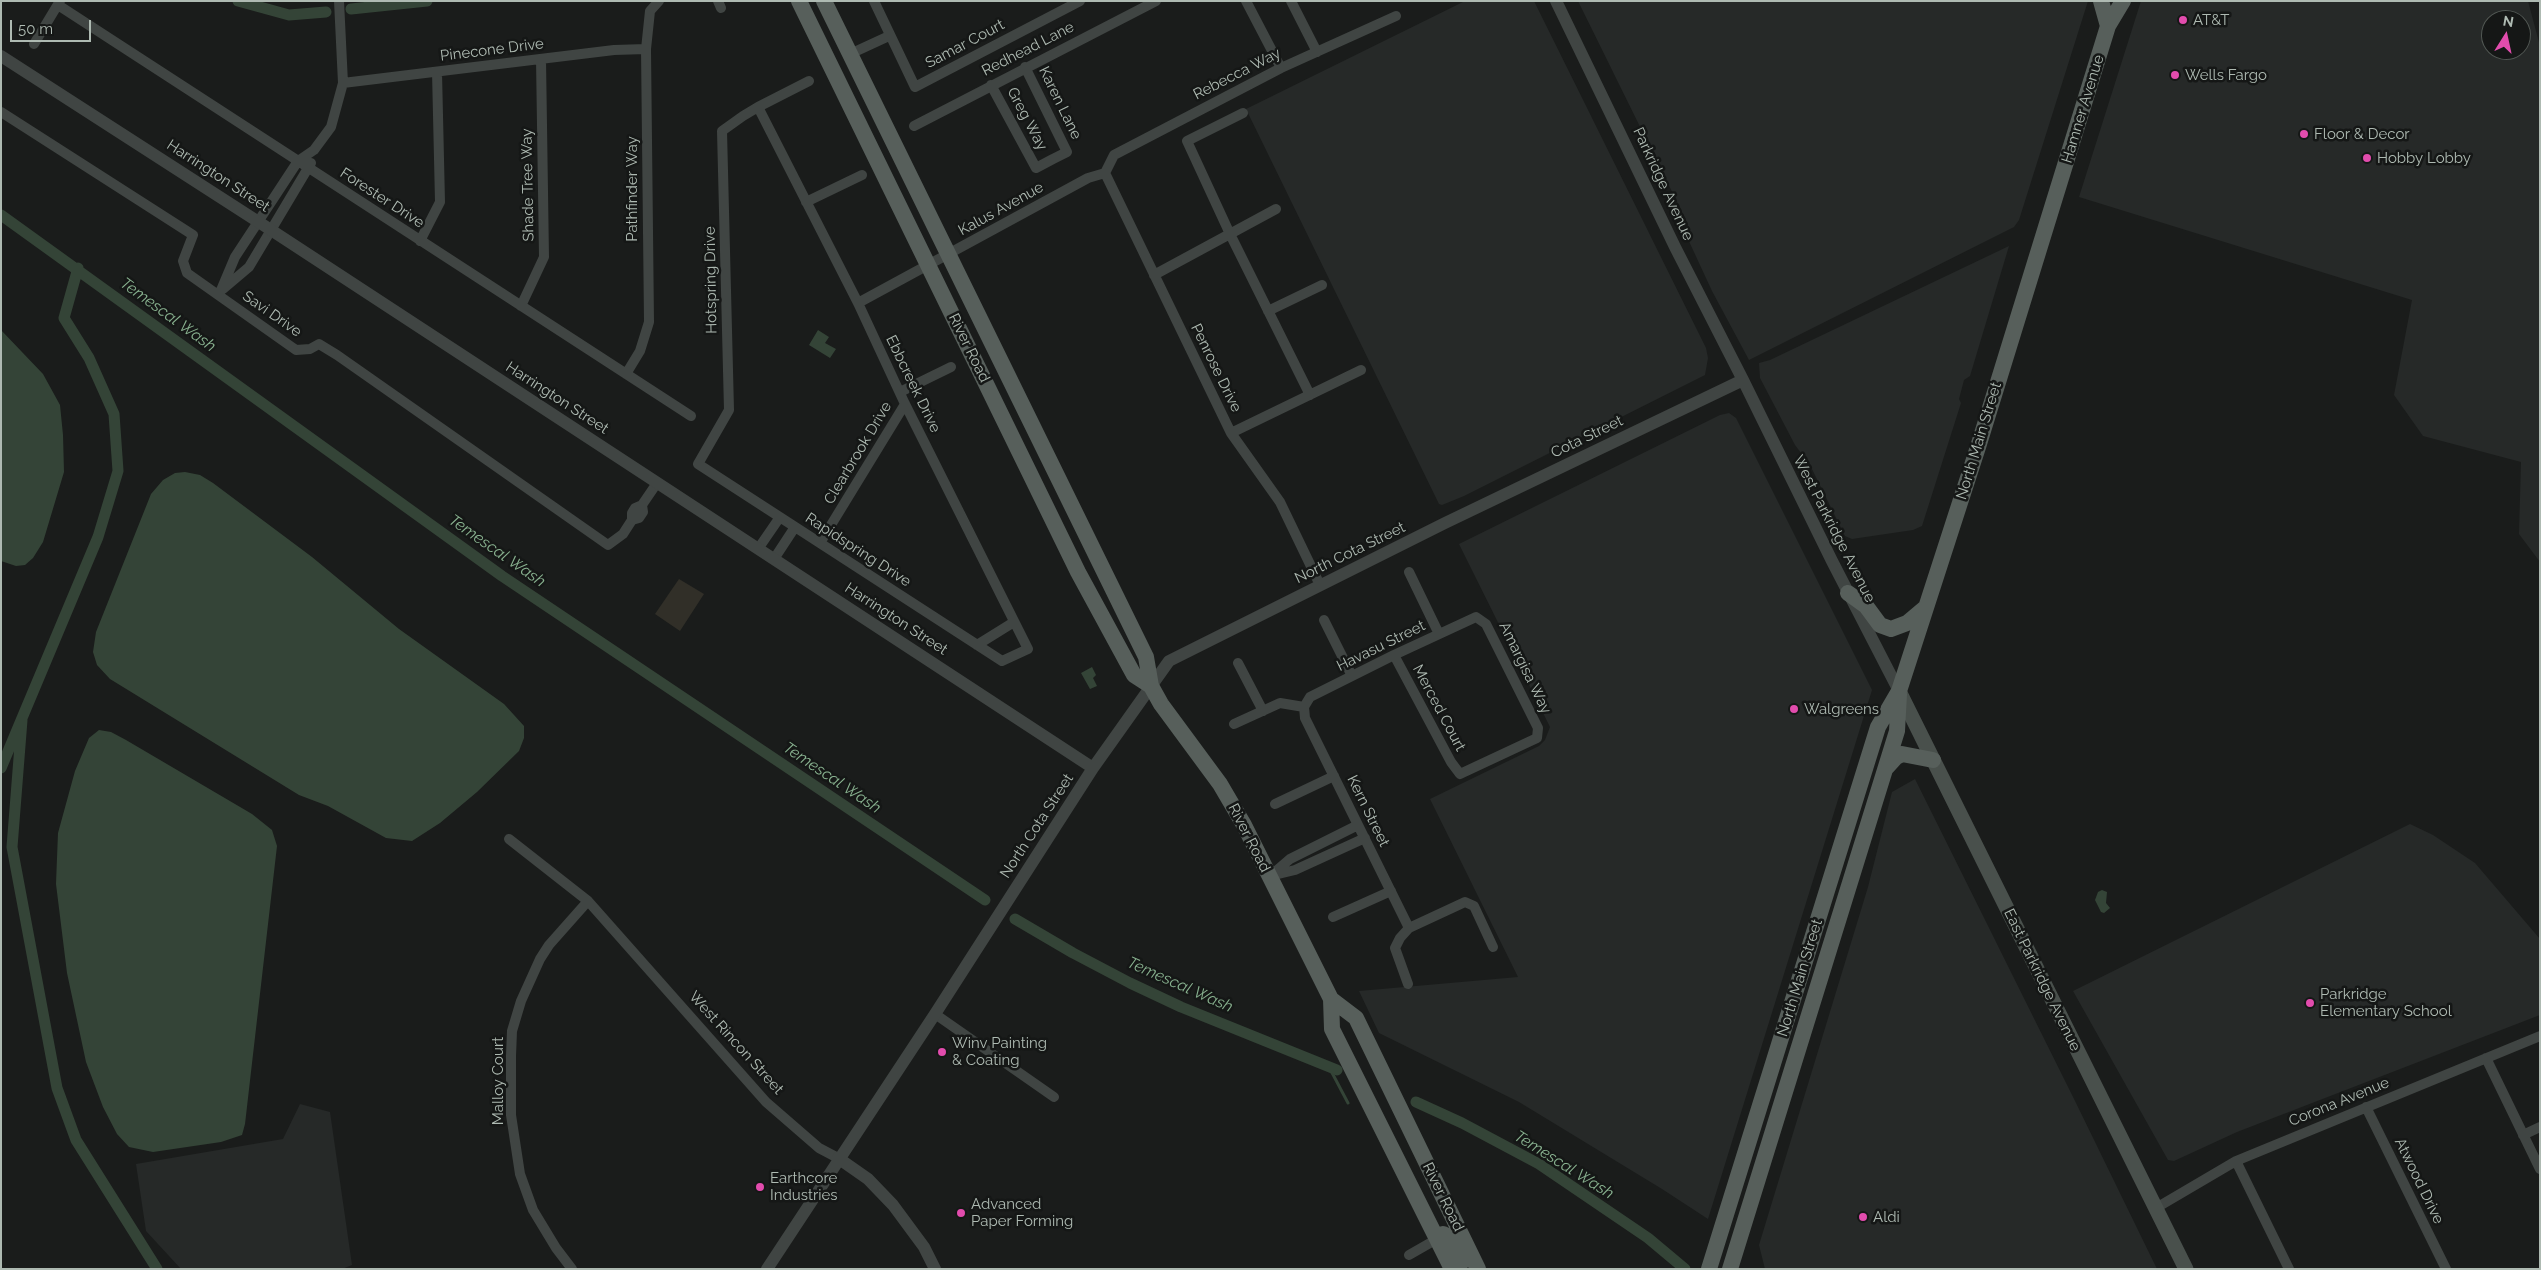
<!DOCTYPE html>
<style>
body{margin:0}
#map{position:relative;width:2541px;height:1270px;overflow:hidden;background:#1a1c1b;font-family:Raleway,sans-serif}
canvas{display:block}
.frame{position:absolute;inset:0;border:2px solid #aebab2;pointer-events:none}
.north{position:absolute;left:2481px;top:10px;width:50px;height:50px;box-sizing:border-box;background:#151716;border:1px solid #525854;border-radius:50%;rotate:10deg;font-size:14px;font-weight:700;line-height:20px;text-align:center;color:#aebab2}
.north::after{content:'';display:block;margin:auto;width:18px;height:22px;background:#e24cad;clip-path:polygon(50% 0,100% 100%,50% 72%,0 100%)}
.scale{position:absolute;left:10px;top:20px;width:81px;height:22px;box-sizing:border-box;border:2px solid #aebab2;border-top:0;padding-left:6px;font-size:15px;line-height:18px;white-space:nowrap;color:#aebab2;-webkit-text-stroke:4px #151716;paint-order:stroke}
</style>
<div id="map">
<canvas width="2541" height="1270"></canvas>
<div class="frame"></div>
<div class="north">N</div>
<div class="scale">50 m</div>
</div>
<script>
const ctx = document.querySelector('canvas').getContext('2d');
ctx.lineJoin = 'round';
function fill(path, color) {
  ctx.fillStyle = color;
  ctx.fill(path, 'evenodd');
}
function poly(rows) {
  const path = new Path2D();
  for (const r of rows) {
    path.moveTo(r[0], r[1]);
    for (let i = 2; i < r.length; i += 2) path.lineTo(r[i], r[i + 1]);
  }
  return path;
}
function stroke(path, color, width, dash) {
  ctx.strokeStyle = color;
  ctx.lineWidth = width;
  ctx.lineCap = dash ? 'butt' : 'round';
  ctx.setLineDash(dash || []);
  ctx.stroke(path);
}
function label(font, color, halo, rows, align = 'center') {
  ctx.font = font + ' Raleway,sans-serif';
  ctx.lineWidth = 5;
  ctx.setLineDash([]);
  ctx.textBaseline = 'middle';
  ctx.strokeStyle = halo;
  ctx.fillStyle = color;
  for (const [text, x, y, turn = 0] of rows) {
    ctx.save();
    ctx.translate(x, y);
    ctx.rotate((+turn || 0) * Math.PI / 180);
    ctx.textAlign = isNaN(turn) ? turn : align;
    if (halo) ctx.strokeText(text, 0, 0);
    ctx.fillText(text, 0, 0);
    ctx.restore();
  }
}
const built = poly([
 [1465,1,1534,1,1706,348,1708,358,1705,375,1464,496,1442,505,1439,504,1246,109],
 [1578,1,2088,1,2019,220,2014,227,1749,360,1712,291,1687,237,1686,220],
 [2141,1,2528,1,2540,46,2540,562,2519,534,2521,462,2423,436,2394,395,2412,300,2079,197],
 [2491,20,2521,20,2521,50,2491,50],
 [2009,246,1970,376,1964,380,1959,399,1961,403,1922,526,1913,530,1852,539,1845,536,1810,465,1795,445,1760,378,1759,363,1770,360],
 [1729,413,1736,418,1872,690,1708,1219,1662,1189,1519,1102,1379,1033,1359,991,1518,977,1430,799,1539,746,1545,740,1550,727,1459,544,1720,415],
 [1915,779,2076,1103,2157,1269,1765,1269,1759,1245,1868,887,1892,792],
 [2410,824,2433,835,2475,863,2540,939,2540,1015,2237,1132,2174,1161,2168,1160,2073,991],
 [300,1104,330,1112,352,1265,342,1269,181,1269,146,1231,136,1164,283,1139]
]);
const green = poly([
 [679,579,704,594,680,631,655,614]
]);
const water = poly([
 [1,330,43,374,60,405,63,435,64,472,43,542,33,558,25,565,16,566,1,561],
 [818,330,829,337,825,343,836,349,830,358,809,345],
 [185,472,200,475,213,483,312,557,399,629,504,704,524,726,524,738,519,751,477,792,440,823,412,841,386,838,328,806,299,795,110,679,97,665,93,652,96,632,151,494,163,480,175,473],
 [1092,667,1096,675,1093,678,1097,686,1090,689,1081,673],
 [99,730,111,732,126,740,252,814,272,830,277,846,245,1124,242,1135,221,1142,153,1152,129,1147,117,1134,103,1107,86,1062,67,973,56,884,57,858,58,833,75,771,89,738],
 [2102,890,2107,892,2106,903,2110,908,2104,913,2101,912,2095,900,2098,892]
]);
const stream = poly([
 [1329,1067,1348,1103],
 [1681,1269,1681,1265]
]);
const canal = poly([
 [238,1,289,15,326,12],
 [351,9,427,1],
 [1,215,502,576,985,900],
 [22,720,12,847,57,1088,76,1140,157,1269],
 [1,768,98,537,118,471,114,414,89,358,64,318,78,268],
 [1015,919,1073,953,1130,983,1181,1007,1337,1070],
 [1416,1102,1462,1123,1539,1164,1648,1238,1685,1269]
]);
const minor = poly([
 [718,1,721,8],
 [874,1,915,87,1080,1],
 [1246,1,1281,68],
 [1291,1,1317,52],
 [58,5,691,416],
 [34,44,60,1],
 [850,54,889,36],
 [343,83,614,50,646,49],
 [991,85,1036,168,1053,159,1067,152,1025,67],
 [758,107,858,303,905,404,1028,649,1002,661,698,464,729,410,722,131,743,116,758,107,809,81],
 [1,112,193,235,183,261,187,273,296,350,310,349,319,344,337,355,608,545,623,534,632,520,632,513,635,508,642,505],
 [1243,113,1187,141,1230,234,1310,395],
 [914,126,1156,1],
 [1105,173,1114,155,1281,68,1396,16],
 [806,202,862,175],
 [420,241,440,202,437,72],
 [1154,275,1276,209],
 [223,289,249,267,311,163],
 [219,295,235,257,298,161,314,150,331,127,343,83,339,1],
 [858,303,1088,178,1105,173,1231,433,1280,502,1320,585],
 [521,306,544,257,541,59],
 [1268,311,1322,285],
 [626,374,640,351,649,322,646,49,650,11,659,1],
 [900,392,951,367],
 [1231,433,1361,370],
 [632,520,639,518,643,512,642,505,657,483],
 [820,543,905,404],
 [758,549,780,517],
 [774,559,795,527],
 [1409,572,1439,634],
 [1324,620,1352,676],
 [977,645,1014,622],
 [1238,663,1263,711],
 [1304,707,1310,697,1394,655,1476,617,1486,624,1538,728,1537,738,1460,774,1451,762,1394,655],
 [1304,707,1305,718,1409,928],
 [1234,724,1280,703,1304,707],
 [1275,804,1334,776],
 [509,839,588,901,766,1102,819,1148,838,1158],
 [1270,876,1295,870,1365,838],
 [1269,877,1290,859,1358,825],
 [1333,917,1391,891],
 [1408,984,1395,948,1400,938,1409,928,1465,902,1474,906,1493,947],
 [935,1014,1054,1097],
 [2486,1058,2540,1169],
 [2366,1107,2446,1269],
 [2523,1135,2540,1127],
 [2236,1161,2289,1269],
 [2156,1208,2236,1161,2540,1036],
 [1409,1255,1437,1239],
 [572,1269,556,1248,533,1210,520,1174,511,1115,511,1056,512,1031,521,1001,540,959,549,945,588,901]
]);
const tertiary = poly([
 [1556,1,1675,247,1743,380,1832,561,1899,691],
 [1,56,271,230,1093,768],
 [838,1158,868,1179,893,1205,924,1247,935,1269],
 [767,1269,935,1014,1093,768,1169,661,1445,523,1743,380]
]);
const secondary = poly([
 [1899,691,2186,1269]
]);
const primary = poly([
 [799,1,1078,572,1134,675,1151,686],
 [824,1,1146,657,1151,686,1161,704,1220,784,1244,825,1331,999,1332,1029,1452,1269],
 [2101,1,2108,26],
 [1848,593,1866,606,1880,625,1891,629,1907,623,1926,607],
 [1886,768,1896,757,1902,754,1933,760],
 [1331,999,1356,1018,1478,1269],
 [1437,1239,1443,1234,1449,1237,1462,1262],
 [1709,1269,1878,727,1899,691,1978,447,2108,26,2123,1],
 [1730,1269,1897,731,1899,694]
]);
const markers = [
 [2183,20,5,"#e24cad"],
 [2175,75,5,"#e24cad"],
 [2304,134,5,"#e24cad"],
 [2367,158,5,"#e24cad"],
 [1794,709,5,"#e24cad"],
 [2310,1003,5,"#e24cad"],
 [942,1052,5,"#e24cad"],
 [760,1187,5,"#e24cad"],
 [961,1213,5,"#e24cad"],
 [1863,1217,5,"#e24cad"]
];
const poiNames = [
 ["AT&T",2193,20],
 ["Wells Fargo",2185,75],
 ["Floor & Decor",2314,134],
 ["Hobby Lobby",2377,158],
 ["Walgreens",1804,709],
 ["Parkridge",2320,994],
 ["Elementary School",2320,1011],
 ["Winv Painting",952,1043],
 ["& Coating",952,1060],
 ["Earthcore",770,1178],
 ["Industries",770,1195],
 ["Advanced",971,1204],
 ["Paper Forming",971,1221],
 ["Aldi",1873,1217]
];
const streetNames = [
 ["Samar Court",965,44,-28],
 ["Redhead Lane",1028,49,-27],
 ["Pinecone Drive",492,50,-7],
 ["Rebecca Way",1237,74,-27],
 ["Karen Lane",1060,103,64],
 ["Hamner Avenue",2083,109,-73],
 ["Greg Way",1027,119,62],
 ["Harrington Street",218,176,33],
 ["Parkridge Avenue",1663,184,65],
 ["Shade Tree Way",528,185,-91],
 ["Pathfinder Way",632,189,-90],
 ["Forester Drive",382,198,33],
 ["Kalus Avenue",1001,209,-29],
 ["Hotspring Drive",711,280,-91],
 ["Savi Drive",272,314,35],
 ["River Road",969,348,64],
 ["Penrose Drive",1216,368,64],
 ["Ebbcreek Drive",913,384,64],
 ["Harrington Street",557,398,33],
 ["Cota Street",1587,437,-26],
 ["North Main Street",1979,441,-73],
 ["Clearbrook Drive",858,453,-59],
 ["West Parkridge Avenue",1834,529,63],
 ["Rapidspring Drive",858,550,33],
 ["North Cota Street",1350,553,-26],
 ["Harrington Street",896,619,33],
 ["Havasu Street",1381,646,-26],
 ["Amargisa Way",1525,668,64],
 ["Merced Court",1439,708,62],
 ["Kern Street",1368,811,64],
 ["North Cota Street",1037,826,-57],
 ["River Road",1249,838,63],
 ["North Main Street",1800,978,-73],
 ["East Parkridge Avenue",2042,980,64],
 ["West Rincon Street",736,1043,48],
 ["Malloy Court",498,1081,-90],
 ["Corona Avenue",2339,1102,-22],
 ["Atwood Drive",2419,1181,64],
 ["River Road",1443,1197,64]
];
const waterNames = [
 ["Temescal Wash",168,315,36],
 ["Temescal Wash",497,551,35],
 ["Temescal Wash",832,778,34],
 ["Temescal Wash",1180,985,24],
 ["Temescal Wash",1564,1165,32]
];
fill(built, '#262928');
fill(green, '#312f28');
fill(water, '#344437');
stroke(stream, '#344437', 3);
stroke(canal, '#344437', 11);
stroke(minor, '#404543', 10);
stroke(tertiary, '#404543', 12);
stroke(secondary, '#49504c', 15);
stroke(primary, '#575f5b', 16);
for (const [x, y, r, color] of markers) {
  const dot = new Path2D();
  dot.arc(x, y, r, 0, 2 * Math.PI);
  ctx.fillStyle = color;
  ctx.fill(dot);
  stroke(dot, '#151716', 2);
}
label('15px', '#aebab2', '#151716', poiNames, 'left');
label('15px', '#aebab2', '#151716', streetNames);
label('italic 16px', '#88b18f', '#151716', waterNames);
</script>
